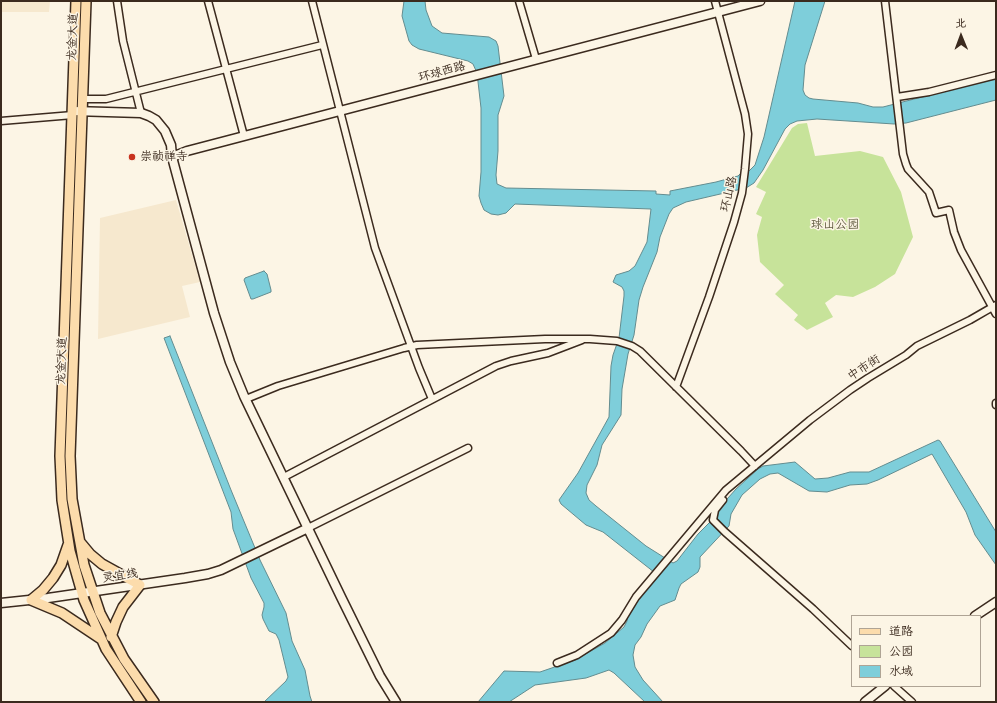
<!DOCTYPE html>
<meta charset="utf-8">
<style>
body{margin:0}
#map{position:relative;width:997px;height:703px;overflow:hidden;background:#fcf5e5;font-family:"Shantell Sans","LXGW WenKai TC",sans-serif}
canvas{display:block}
.frame{position:absolute;inset:0;border:2px solid #3b2a1e;pointer-events:none}
.legend{position:absolute;left:851px;top:615px;width:130px;height:72px;box-sizing:border-box;background:#fcf5e5;border:1px solid #afa495;margin:0;padding:5px 7px;list-style:none;font-size:12px;color:#3b2a1e}
.legend li{display:flex;align-items:center;gap:8px;height:20px}
.legend b{width:20px;border:1px solid #afa495}
.north{position:absolute;left:941px;top:16px;width:40px;height:40px;-webkit-text-stroke:3px #fcf5e5;paint-order:stroke;rotate:359deg;font-size:11px;font-weight:700;line-height:16px;text-align:center;color:#3b2a1e}
.north::after{content:'';display:block;margin:auto;width:14px;height:18px;background:#3b2a1e;clip-path:polygon(50% 0,100% 100%,50% 72%,0 100%)}
</style>
<div id="map">
<canvas width="997" height="703"></canvas>
<div class="frame"></div>
<ul class="legend">
<li><b style="height:5px;background:#fcdcac"></b>道路</li>
<li><b style="height:11px;background:#c7e39a"></b>公园</li>
<li><b style="height:11px;background:#7eceda"></b>水域</li>
</ul>
<div class="north">北</div>
</div>
<script>
const ctx = document.querySelector('canvas').getContext('2d');
ctx.lineJoin = 'round';
function fill(path, color) {
  ctx.fillStyle = color;
  ctx.fill(path, 'evenodd');
}
function poly(rows) {
  const path = new Path2D();
  for (const r of rows) {
    path.moveTo(r[0], r[1]);
    for (let i = 2; i < r.length; i += 2) path.lineTo(r[i], r[i + 1]);
  }
  return path;
}
function stroke(path, color, width, dash) {
  ctx.strokeStyle = color;
  ctx.lineWidth = width;
  ctx.lineCap = dash ? 'butt' : 'round';
  ctx.setLineDash(dash || []);
  ctx.stroke(path);
}
function label(font, color, halo, rows, align = 'center') {
  ctx.font = font + ' "Shantell Sans","LXGW WenKai TC",sans-serif';
  ctx.lineWidth = 3;
  ctx.setLineDash([]);
  ctx.textBaseline = 'middle';
  ctx.strokeStyle = halo;
  ctx.fillStyle = color;
  for (const [text, x, y, turn = 0] of rows) {
    ctx.save();
    ctx.translate(x, y);
    ctx.rotate((+turn || 0) * Math.PI / 180);
    ctx.textAlign = isNaN(turn) ? turn : align;
    if (halo) ctx.strokeText(text, 0, 0);
    ctx.fillText(text, 0, 0);
    ctx.restore();
  }
}
const built = poly([
 [1,1,50,1,49,12,1,12],
 [176,200,200,282,182,286,190,317,98,339,100,218]
]);
const green = poly([
 [807,123,815,156,860,151,883,157,901,192,913,237,895,274,875,287,853,297,836,295,825,303,833,317,807,330,794,320,798,315,775,294,784,285,760,262,757,235,762,217,756,214,766,192,756,187,792,128,798,124]
]);
const water = poly([
 [404,1,425,1,426,10,432,26,442,33,489,37,496,41,498,46,504,96,498,115,498,151,496,175,497,184,506,188,656,191,656,194,670,195,670,191,716,182,738,176,742,172,749,171,755,165,764,137,795,1,825,1,805,65,803,90,805,95,809,98,813,99,858,103,873,107,883,107,996,78,996,100,906,123,894,124,817,119,797,121,790,124,785,129,763,170,754,183,746,188,686,202,673,208,669,214,660,237,657,252,643,287,639,300,634,335,628,354,622,389,621,415,602,445,597,465,587,485,586,493,589,500,596,506,646,546,673,563,677,561,698,534,710,522,716,519,719,508,736,489,758,469,763,466,795,462,815,479,828,478,850,472,869,472,938,440,940,441,996,532,996,565,975,535,966,512,932,454,878,480,867,484,850,485,827,492,809,491,778,473,770,474,760,479,742,495,731,514,729,526,700,557,700,567,698,572,681,584,679,588,675,600,660,606,647,624,641,637,635,645,633,655,635,667,643,680,663,702,645,702,614,673,609,670,586,678,535,685,509,702,478,702,504,671,540,672,575,660,605,643,624,627,627,621,628,614,643,592,659,576,603,532,586,525,561,504,559,500,578,473,609,417,611,366,613,355,619,338,624,296,624,291,622,287,613,282,616,275,629,271,635,266,647,242,651,209,515,204,506,213,498,215,491,214,484,210,481,203,479,196,481,172,481,108,477,73,473,64,468,61,419,49,412,45,409,41,402,16,404,1],
 [264,271,267,274,271,290,271,292,253,299,251,299,244,280,245,278,264,271],
 [170,336,231,490,260,560,286,613,292,641,305,670,310,696,312,702,264,702,286,681,288,677,279,640,276,634,269,631,263,619,262,615,264,607,264,603,251,578,233,529,231,512,164,338,170,336]
]);
const street = poly([
 [117,1,123,41,141,113],
 [208,1,244,136],
 [312,1,375,248,419,368,432,399],
 [519,1,536,59],
 [885,1,903,154,906,164,908,169,929,192,936,213,949,210,954,232,961,250,996,314],
 [897,97,929,92,996,75],
 [83,99,106,99,322,45],
 [1,121,73,115],
 [676,387,709,297,734,222,742,193,745,169,748,134,745,114,715,1],
 [246,399,278,386,404,348,417,345,545,339,590,339,617,341,632,346,640,351,741,451,755,466],
 [996,403,996,405],
 [284,477,496,366,511,361,548,353,582,340],
 [723,500,715,510,713,520,725,532,813,609,852,646],
 [308,528,468,448],
 [557,663,577,655,611,633,622,620,636,597,726,490,810,420,850,390,868,378,906,355,917,346,970,320,996,305],
 [894,686,912,702]
]);
const secondary = poly([
 [73,111,141,113,149,116,156,120,165,131,171,145,172,157,214,313,230,362,244,396,341,597,380,676,396,702],
 [172,157,187,151,760,1],
 [1,603,48,598,185,578,208,574,221,570,308,528],
 [975,616,996,602],
 [865,702,885,686]
]);
const primary = poly([
 [76,1,60,456,62,500,70,551,84,600,106,649,141,702],
 [86,1,70,456,72,499,84,565,100,613,124,659,154,702],
 [80,542,90,554,102,564,140,585,123,607,116,622,111,637],
 [31,600,62,613,101,639],
 [31,600,43,590,53,578,61,565,68,545]
]);
const markers = [
 [132,157,4,"#c8321e"]
];
const streetNames = [
 ["龙金大道",73,37,-88],
 ["环球西路",442,72,-15],
 ["环山路",729,194,-77],
 ["龙金大道",62,361,-88],
 ["中市街",864,368,-33],
 ["灵宜线",120,576,-8]
];
const poiNames = [
 ["崇祯禅寺",140,157]
];
const parkNames = [
 ["球山公园",835,225]
];
fill(built, '#f6e8ce');
fill(green, '#c7e39a');
fill(water, '#7eceda');
stroke(water, '#638c8f', 1);
stroke(street, '#3b2a1e', 9);
stroke(secondary, '#3b2a1e', 11);
stroke(primary, '#3b2a1e', 12);
stroke(street, '#fcf5e5', 6);
stroke(secondary, '#fcf5e5', 8);
stroke(primary, '#fcdcac', 9);
for (const [x, y, r, color] of markers) {
  const dot = new Path2D();
  dot.arc(x, y, r, 0, 2 * Math.PI);
  ctx.fillStyle = color;
  ctx.fill(dot);
  stroke(dot, '#fcf5e5', 1.5);
}
label('12px', '#3b2a1e', '#fcf5e5', streetNames);
label('12px', '#3b2a1e', '#fcf5e5', poiNames, 'left');
label('12px', '#5e583d', '#fcf5e5', parkNames);
</script>
